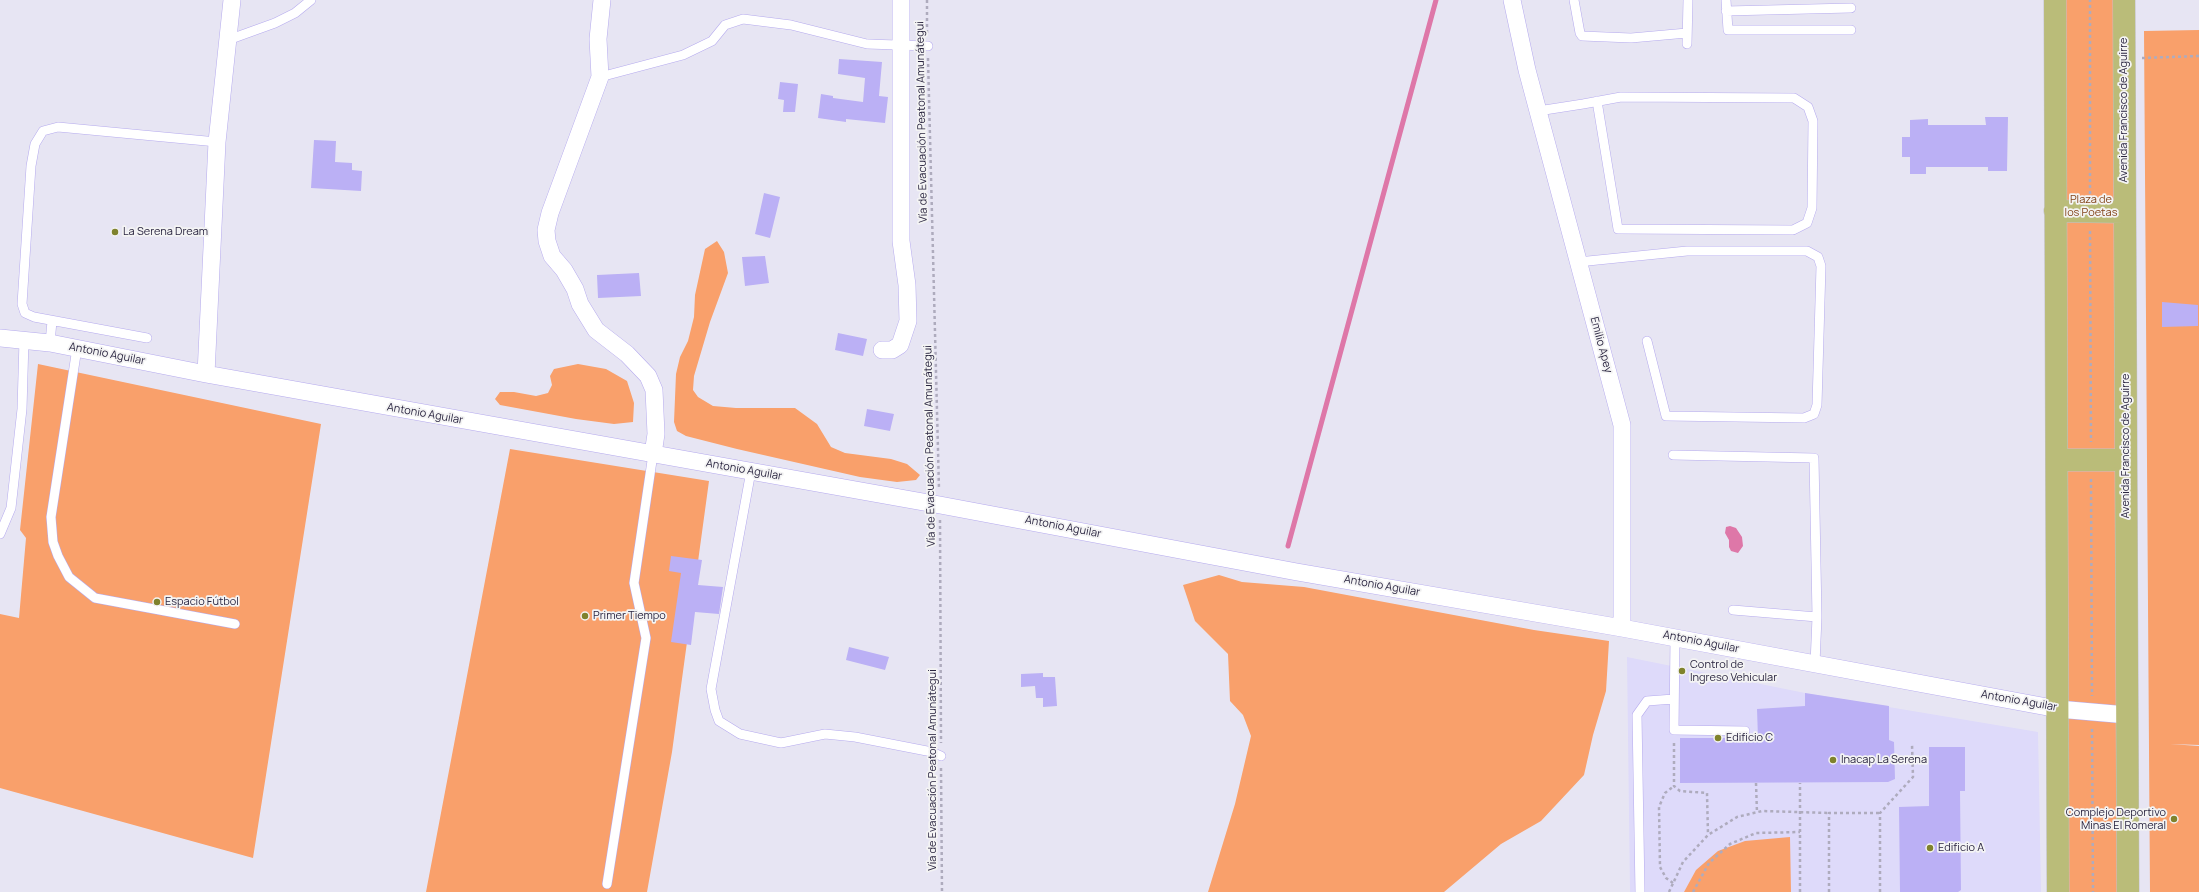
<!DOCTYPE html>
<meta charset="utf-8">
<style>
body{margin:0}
canvas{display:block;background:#e7e5f3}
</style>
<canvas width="2199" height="892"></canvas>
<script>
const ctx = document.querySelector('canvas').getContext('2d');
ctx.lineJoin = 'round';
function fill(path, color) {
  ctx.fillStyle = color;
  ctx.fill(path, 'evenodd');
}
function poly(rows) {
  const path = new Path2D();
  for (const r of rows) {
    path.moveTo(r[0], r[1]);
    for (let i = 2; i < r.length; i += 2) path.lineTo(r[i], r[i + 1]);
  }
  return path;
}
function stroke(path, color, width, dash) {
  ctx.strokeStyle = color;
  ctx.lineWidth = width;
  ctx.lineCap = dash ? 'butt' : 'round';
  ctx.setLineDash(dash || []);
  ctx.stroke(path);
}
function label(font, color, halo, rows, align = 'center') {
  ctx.font = font + ' Manrope,sans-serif';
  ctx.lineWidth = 3.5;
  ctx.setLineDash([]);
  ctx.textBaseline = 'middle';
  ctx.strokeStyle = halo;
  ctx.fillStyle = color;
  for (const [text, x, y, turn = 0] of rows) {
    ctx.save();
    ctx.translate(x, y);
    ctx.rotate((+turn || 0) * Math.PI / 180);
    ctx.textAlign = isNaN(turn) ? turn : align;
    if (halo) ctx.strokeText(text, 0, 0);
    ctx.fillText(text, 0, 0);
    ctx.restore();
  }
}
const built = poly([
 [1627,657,1805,693,2038,732,2041,892,1630,892]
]);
const green = poly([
 [2062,0,2119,0,2123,892,2065,892],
 [2199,30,2199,745,2170,744,2199,746,2199,892,2150,892,2144,31],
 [717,241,724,252,728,273,710,322,694,376,693,390,698,397,713,406,736,408,795,408,817,424,831,447,845,453,891,459,907,464,920,475,916,480,897,482,860,477,737,449,686,436,677,431,674,422,676,374,680,357,688,341,694,317,695,295,705,249],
 [38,364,321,424,253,858,0,788,0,614,19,618,26,538,20,530],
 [578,364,606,369,627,381,634,403,633,422,614,424,576,419,500,405,495,399,500,392,514,392,536,396,548,393,552,385,550,376,554,369],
 [510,449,709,481,672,752,647,892,426,892],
 [1219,575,1242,582,1304,587,1534,630,1609,641,1606,691,1593,735,1584,775,1541,821,1501,844,1444,892,1208,892,1235,804,1251,736,1243,715,1230,701,1228,654,1195,621,1183,585],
 [1790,837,1791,892,1684,892,1696,870,1718,851,1745,841]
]);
const water = poly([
 [1730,526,1736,528,1742,537,1743,546,1738,553,1731,551,1729,547,1729,540,1725,533,1726,527]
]);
const stream = poly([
 [1288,546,1436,0]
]);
const building = poly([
 [839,59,882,62,879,96,888,97,885,123,846,119,846,122,818,118,821,94,833,96,833,98,863,102,865,78,838,74],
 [780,82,798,84,795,112,783,112,784,100,778,99],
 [1985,117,2008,117,2007,171,1988,171,1988,167,1926,167,1926,174,1910,174,1910,157,1902,157,1902,137,1910,137,1910,120,1928,119,1928,125,1986,125],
 [314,140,336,141,335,162,352,163,352,170,362,171,361,191,311,188],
 [764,193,780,197,770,238,755,234],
 [765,256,769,283,745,286,742,257],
 [639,273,641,296,598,298,597,275],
 [2162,302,2198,305,2198,326,2162,327],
 [838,333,867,339,863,356,835,350],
 [867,409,894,414,890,431,864,426],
 [671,556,702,560,698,585,723,587,719,614,695,612,691,645,671,642,681,573,669,571],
 [849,647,889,657,885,670,846,660],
 [1043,673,1043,677,1055,677,1057,706,1043,707,1043,698,1036,698,1035,686,1021,687,1021,674],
 [1805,693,1889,706,1889,740,1894,742,1895,779,1888,782,1680,783,1680,738,1758,738,1757,709,1805,706],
 [1929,747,1965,747,1965,791,1960,791,1961,890,1958,892,1900,892,1899,807,1929,806]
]);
const path = poly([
 [927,0,927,33],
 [928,58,939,489],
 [2142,58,2199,56],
 [2090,194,2090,0],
 [2090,231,2091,442],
 [2091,479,2092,696],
 [940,520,941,743],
 [2092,729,2093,892],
 [1674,743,1674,786,1680,791,1707,793,1708,835],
 [941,768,942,892],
 [1756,783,1757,813],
 [1673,883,1666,878,1660,867,1659,807,1665,793,1674,786],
 [1669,892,1683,862,1708,835,1737,817,1762,811,1829,813],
 [1693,892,1709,863,1730,844,1756,833,1800,832],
 [1800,892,1800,783],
 [1829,892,1829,813,1880,813],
 [1880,892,1880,813,1913,777,1912,744]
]);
const lane = poly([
 [1574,0,1580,33,1582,36,1631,38,1687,33],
 [1726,0,1728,30,1851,30],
 [1726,11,1851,8],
 [228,40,275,23,295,13,311,0],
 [1687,44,1688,0],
 [600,77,683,55,712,41,725,25,743,19,791,25,867,44,928,46],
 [1538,111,1583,104,1621,97,1794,98,1808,107,1813,121,1812,208,1807,223,1793,230,1618,229,1597,101],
 [1578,262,1687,251,1807,251,1818,257,1821,266,1817,405,1814,414,1804,418,1666,416,1647,341],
 [147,338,34,317,25,313,22,304,31,166,35,144,43,131,58,127,217,142],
 [50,343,52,321],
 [77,348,51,517,53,542,58,556,69,577,95,598,235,624],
 [1673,455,1814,458,1817,617,1815,664],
 [751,471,711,689,715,710,719,721,740,734,781,743,825,734,855,737,932,752,941,756],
 [0,534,11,508,22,409,24,340],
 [1733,610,1817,617],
 [1675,637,1674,730,1745,731],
 [607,884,646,638,634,583,653,454],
 [1640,892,1637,715,1647,701,1674,699]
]);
const street = poly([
 [602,0,598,39,600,77,550,213,546,230,547,241,552,256,564,270,575,289,580,304,596,330,627,354,648,376,654,390,656,434,653,454],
 [1512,0,1527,70,1622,425,1622,628],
 [0,338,50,343,206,374,940,505,1297,572,1622,628,2058,709,2127,715],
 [882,350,892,350,900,345,908,321,907,285,901,241,901,0],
 [206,374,217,142,232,0]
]);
const primary = poly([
 [2055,0,2058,892],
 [2124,0,2128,892],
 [2055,211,2124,212],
 [2057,460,2126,460]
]);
const markers = [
 [115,232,4,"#7f822c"],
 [157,602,4,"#7f822c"],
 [585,616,4,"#7f822c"],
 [1682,671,4,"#7f822c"],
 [1718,738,4,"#7f822c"],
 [1833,760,4,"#7f822c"],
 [2174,819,4,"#7f822c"],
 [1930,848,4,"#7f822c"]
];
const streetNames = [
 ["Avenida Francisco de Aguirre",2124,110,-90],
 ["Vía de Evacuación Peatonal Amunátegui",922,122,-91],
 ["Emilio Apey",1601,345,75],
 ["Antonio Aguilar",107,354,11],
 ["Antonio Aguilar",425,414,10],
 ["Vía de Evacuación Peatonal Amunátegui",930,446,-91],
 ["Avenida Francisco de Aguirre",2126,446,-90],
 ["Antonio Aguilar",744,470,10],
 ["Antonio Aguilar",1063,527,11],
 ["Antonio Aguilar",1382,586,10],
 ["Antonio Aguilar",1701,642,11],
 ["Antonio Aguilar",2019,701,10],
 ["Vía de Evacuación Peatonal Amunátegui",933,770,-90]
];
const parkNames = [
 ["Plaza de",2091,200],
 ["los Poetas",2091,213]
];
const poiNames = [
 ["La Serena Dream",123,232],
 ["Espacio Fútbol",165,602],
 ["Primer Tiempo",593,616],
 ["Control de",1690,665],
 ["Ingreso Vehicular",1690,678],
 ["Edificio C",1726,738],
 ["Inacap La Serena",1841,760],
 ["Complejo Deportivo",2166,813,"right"],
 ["Minas El Romeral",2166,826,"right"],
 ["Edificio A",1938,848]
];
fill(built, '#dedafa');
fill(green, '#f9a06b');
fill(water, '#de77a8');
stroke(stream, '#de77a8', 5);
fill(building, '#bbb0f5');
stroke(lane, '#b5aaee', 10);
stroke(street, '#b5aaee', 18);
stroke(primary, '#c3c2ca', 23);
stroke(path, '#aeabbd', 2.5, [3, 3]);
stroke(lane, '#fff', 9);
stroke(street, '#fff', 17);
stroke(primary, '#babc79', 22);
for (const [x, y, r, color] of markers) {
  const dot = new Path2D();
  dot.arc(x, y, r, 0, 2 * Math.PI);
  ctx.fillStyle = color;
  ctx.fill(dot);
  stroke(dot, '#f4f4f4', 1.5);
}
label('11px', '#2a2540', '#f4f4f4', streetNames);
label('11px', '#83451a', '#f4f4f4', parkNames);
label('11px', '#2a2540', '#f4f4f4', poiNames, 'left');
</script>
